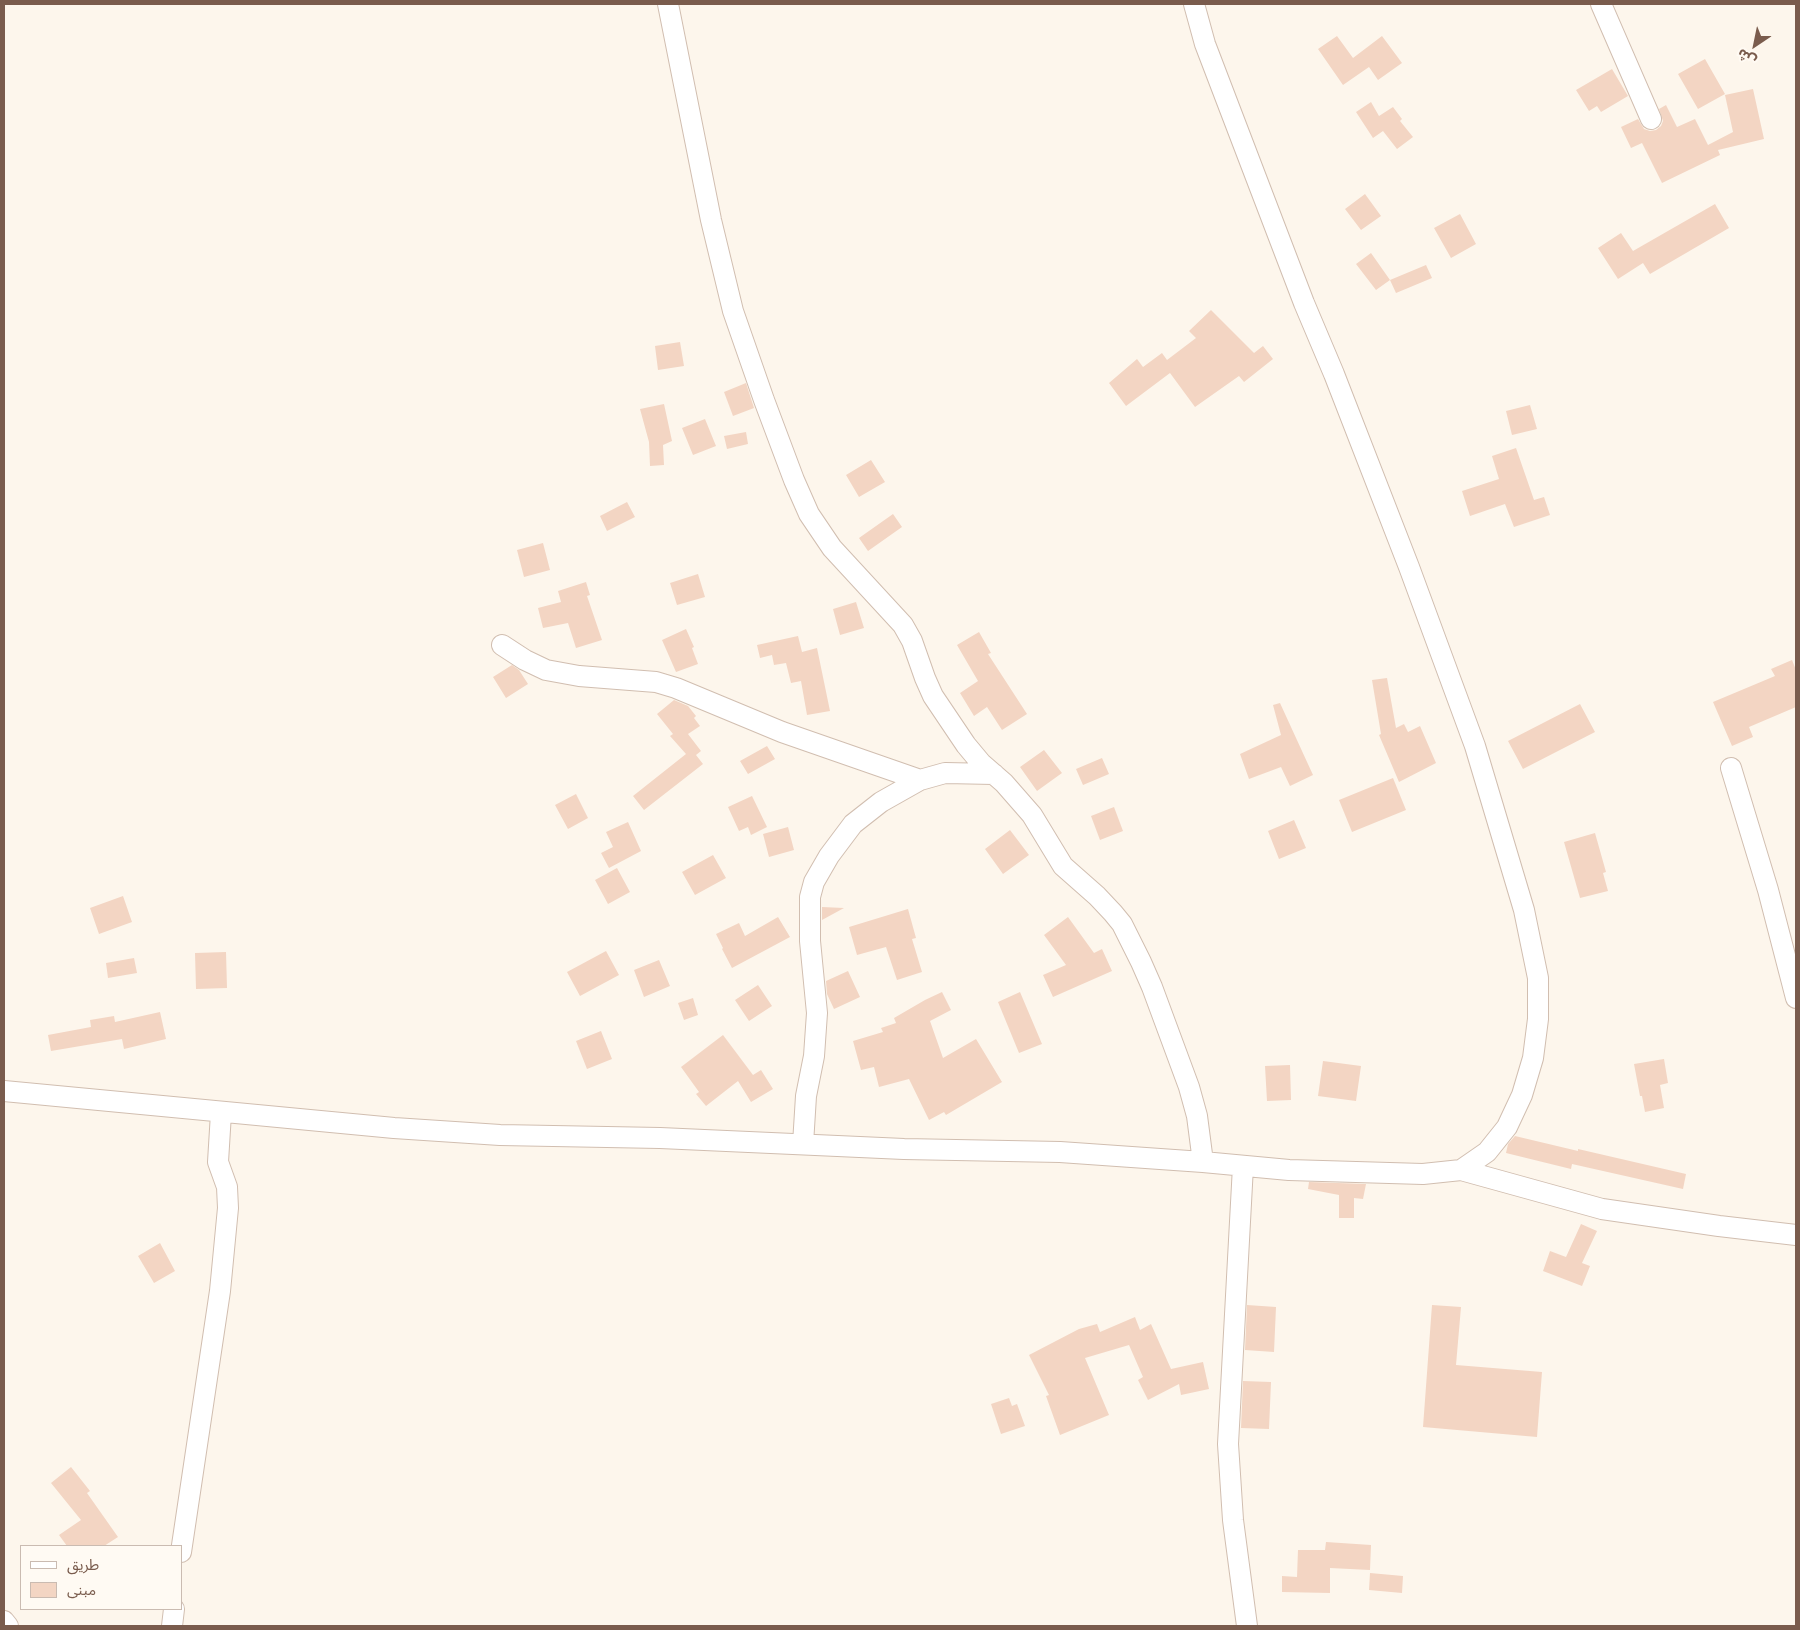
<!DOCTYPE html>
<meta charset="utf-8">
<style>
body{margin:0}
#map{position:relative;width:1800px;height:1630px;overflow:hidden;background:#fdf6ec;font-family:Raleway,"Noto Sans Arabic",sans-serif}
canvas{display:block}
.frame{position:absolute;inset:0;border:5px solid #7a5c4d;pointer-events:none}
.legend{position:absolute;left:20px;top:1545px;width:162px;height:65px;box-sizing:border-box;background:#fffaf3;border:1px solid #cabbb1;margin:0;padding:6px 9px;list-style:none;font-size:15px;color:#7a5c4d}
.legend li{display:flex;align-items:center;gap:10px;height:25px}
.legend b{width:25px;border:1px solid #cabbb1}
.north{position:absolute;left:1730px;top:20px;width:50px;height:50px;-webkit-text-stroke:4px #fffaf3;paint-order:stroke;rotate:214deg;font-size:14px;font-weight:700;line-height:20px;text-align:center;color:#7a5c4d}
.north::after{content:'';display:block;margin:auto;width:18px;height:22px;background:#7a5c4d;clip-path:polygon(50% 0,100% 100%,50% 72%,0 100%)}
</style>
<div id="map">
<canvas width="1800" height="1630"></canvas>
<div class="frame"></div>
<ul class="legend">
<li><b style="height:6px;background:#fff"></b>طريق</li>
<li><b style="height:14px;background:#f3d5c3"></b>مبنى</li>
</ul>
<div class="north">ش</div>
</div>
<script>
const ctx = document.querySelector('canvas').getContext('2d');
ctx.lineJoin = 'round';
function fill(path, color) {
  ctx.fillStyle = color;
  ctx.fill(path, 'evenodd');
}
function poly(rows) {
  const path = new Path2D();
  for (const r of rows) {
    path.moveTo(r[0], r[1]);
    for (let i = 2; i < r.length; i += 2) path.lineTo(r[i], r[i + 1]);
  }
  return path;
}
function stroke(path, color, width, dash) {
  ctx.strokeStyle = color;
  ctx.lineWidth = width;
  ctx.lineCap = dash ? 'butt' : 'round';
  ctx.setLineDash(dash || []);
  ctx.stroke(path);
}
const building = poly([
 [1337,36,1353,58,1382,36,1402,63,1378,80,1369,67,1343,85,1318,49],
 [1705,59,1725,94,1698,109,1678,74],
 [1612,69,1628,96,1601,112,1597,106,1589,111,1576,90],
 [1753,89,1764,139,1718,150,1720,155,1662,183,1642,143,1631,148,1621,127,1638,119,1644,129,1650,131,1656,130,1661,126,1663,121,1659,109,1666,105,1677,127,1695,119,1708,145,1733,132,1725,95],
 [1371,102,1379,116,1393,107,1402,119,1400,121,1413,137,1397,149,1383,131,1373,138,1356,112],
 [1365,194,1381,216,1361,230,1345,209],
 [1715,204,1729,228,1650,274,1643,263,1618,279,1598,248,1621,233,1633,251],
 [1460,214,1476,244,1451,258,1434,228],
 [1371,253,1390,280,1376,290,1356,264],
 [1426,265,1432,278,1396,293,1390,280],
 [1211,310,1254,353,1263,346,1273,359,1244,382,1239,376,1195,407,1170,373,1126,406,1109,383,1137,359,1143,367,1162,353,1167,360,1196,338,1189,331],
 [680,342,684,366,658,370,655,346],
 [746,383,754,408,733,416,724,392],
 [664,404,672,441,663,445,664,465,650,466,649,442,640,409],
 [1530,405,1537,429,1512,435,1506,411],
 [705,419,716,446,693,455,682,428],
 [746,432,748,444,727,449,724,436],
 [1516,448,1534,500,1544,497,1550,515,1514,527,1505,504,1470,516,1462,491,1499,479,1492,456],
 [871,460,885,482,859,497,846,475],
 [627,502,635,517,607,531,600,516],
 [893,514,902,527,868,551,859,538],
 [543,543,550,570,524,577,517,550],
 [698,574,705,597,677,605,670,583],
 [586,582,590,595,587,596,602,640,576,648,568,623,543,628,538,608,561,602,558,591],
 [856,602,864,628,840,635,833,609],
 [686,629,694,647,692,648,698,664,676,672,662,640],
 [979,632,991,653,988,654,1027,714,1002,730,987,707,974,716,960,693,978,681,957,645],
 [798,636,802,652,817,648,830,711,807,715,801,681,791,683,786,663,774,665,772,655,760,658,757,645],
 [1792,660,1796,670,1796,707,1749,727,1753,737,1732,746,1713,702,1775,676,1771,669],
 [512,665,519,670,528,684,506,698,493,677],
 [1387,678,1396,728,1404,724,1408,732,1420,726,1436,763,1399,782,1379,735,1381,734,1372,680],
 [674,700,688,706,696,716,694,718,700,726,688,734,701,751,696,755,703,764,644,810,633,796,686,754,670,736,673,734,657,714],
 [1280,703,1313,775,1290,786,1281,767,1249,779,1240,754,1281,735,1273,705],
 [1580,704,1595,732,1523,769,1508,741],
 [767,746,775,759,748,774,740,761],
 [1044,750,1062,773,1037,791,1020,767],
 [1102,758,1109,774,1083,785,1076,769],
 [1393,778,1406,810,1352,832,1339,800],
 [576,794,588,818,568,829,555,805],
 [752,796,767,827,751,835,748,827,739,831,728,807],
 [1114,807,1123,831,1100,840,1091,816],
 [1294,820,1306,848,1279,859,1268,831],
 [628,822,641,851,609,868,601,853,613,847,606,832],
 [788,827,794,850,769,857,763,834],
 [1010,830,1029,855,1003,874,985,849],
 [1595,833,1606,872,1603,873,1608,891,1580,898,1564,842],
 [713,855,726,878,695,895,682,872],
 [617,868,630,892,608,904,595,880],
 [123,896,132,922,99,934,90,908],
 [822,907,844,908,822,920],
 [908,909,916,938,912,939,922,972,897,980,886,947,857,955,849,927],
 [778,917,790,937,732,968,722,949,723,948,716,934,739,923,745,936],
 [1068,917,1094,953,1102,949,1112,971,1053,997,1043,975,1066,965,1044,935],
 [606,951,619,975,580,996,567,972],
 [226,952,227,988,196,989,195,953],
 [134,958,137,973,108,978,106,963],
 [659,960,670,986,644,997,634,970],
 [848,971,860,997,834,1009,827,994,826,981],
 [758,985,772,1006,749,1021,735,1000],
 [942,992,951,1010,930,1021,943,1058,976,1039,1002,1082,946,1115,944,1112,929,1120,909,1079,879,1087,874,1067,861,1070,853,1041,883,1032,881,1028,896,1023,894,1018,925,1000],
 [1020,992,1042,1044,1019,1053,998,1002],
 [693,998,698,1015,684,1020,678,1003],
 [160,1012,166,1039,124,1049,122,1039,51,1051,48,1035,91,1027,90,1020,114,1016,115,1022],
 [601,1031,612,1059,587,1069,576,1041],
 [723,1035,753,1075,761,1070,773,1089,751,1102,738,1081,706,1106,696,1094,699,1092,681,1067],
 [1664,1059,1668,1083,1660,1085,1664,1108,1645,1112,1642,1096,1640,1096,1634,1064],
 [1323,1061,1361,1066,1356,1101,1318,1096],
 [1290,1065,1291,1100,1267,1101,1265,1066],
 [1515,1136,1578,1151,1578,1149,1686,1174,1683,1189,1572,1164,1571,1169,1506,1153,1508,1144],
 [1309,1182,1366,1184,1363,1199,1354,1198,1354,1218,1339,1218,1339,1195,1308,1189],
 [1581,1224,1597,1231,1582,1263,1590,1266,1582,1286,1543,1271,1550,1251,1566,1257],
 [160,1243,175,1271,154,1283,138,1256],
 [1247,1305,1276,1307,1274,1352,1245,1350],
 [1432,1305,1461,1307,1456,1365,1542,1372,1537,1437,1423,1427],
 [1135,1317,1140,1330,1151,1324,1171,1369,1203,1362,1209,1389,1181,1395,1179,1384,1148,1400,1138,1380,1143,1377,1129,1345,1085,1358,1109,1415,1060,1435,1046,1396,1049,1395,1029,1355,1079,1329,1097,1324,1100,1332],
 [1243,1381,1271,1382,1269,1429,1241,1428],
 [1009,1398,1012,1406,1017,1404,1025,1426,1001,1434,991,1404],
 [71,1467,90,1491,87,1493,118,1537,104,1546,67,1546,59,1535,81,1520,51,1483],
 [1326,1542,1371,1545,1370,1570,1330,1568,1330,1593,1282,1592,1282,1576,1297,1577,1298,1550,1325,1550],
 [1370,1573,1403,1576,1402,1593,1369,1590]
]);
const minor = poly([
 [668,4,711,220,733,311,764,400,794,480,809,514,832,548,903,625,912,641,925,678,933,696,966,745,981,763,1004,783,1032,815,1063,866,1097,896,1113,913,1122,924,1141,962,1152,987,1189,1087,1197,1116,1203,1162],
 [1601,4,1651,119],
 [502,645,525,660,546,670,579,676,656,682,676,688,782,732,920,780],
 [1731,768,1768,890,1796,998],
 [4,1091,394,1128,500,1135,660,1138,904,1149,1060,1152,1203,1162,1289,1170,1423,1174,1461,1170,1487,1152,1507,1127,1522,1095,1533,1058,1538,1019,1538,978,1524,910,1475,746,1409,567,1334,374,1304,303,1205,44,1194,4],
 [803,1144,806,1096,814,1056,817,1013,810,941,810,897,814,882,829,856,853,824,881,802,920,780,945,773,994,774],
 [1243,1166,1228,1444,1233,1520,1247,1626],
 [1461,1170,1602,1209,1719,1226,1796,1235],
 [181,1552,220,1291,228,1208,227,1187,218,1162,221,1113],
 [4,1621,8,1626],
 [172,1626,174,1609]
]);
fill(building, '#f3d5c3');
stroke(minor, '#d1beb0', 22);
stroke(minor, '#fff', 20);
</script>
